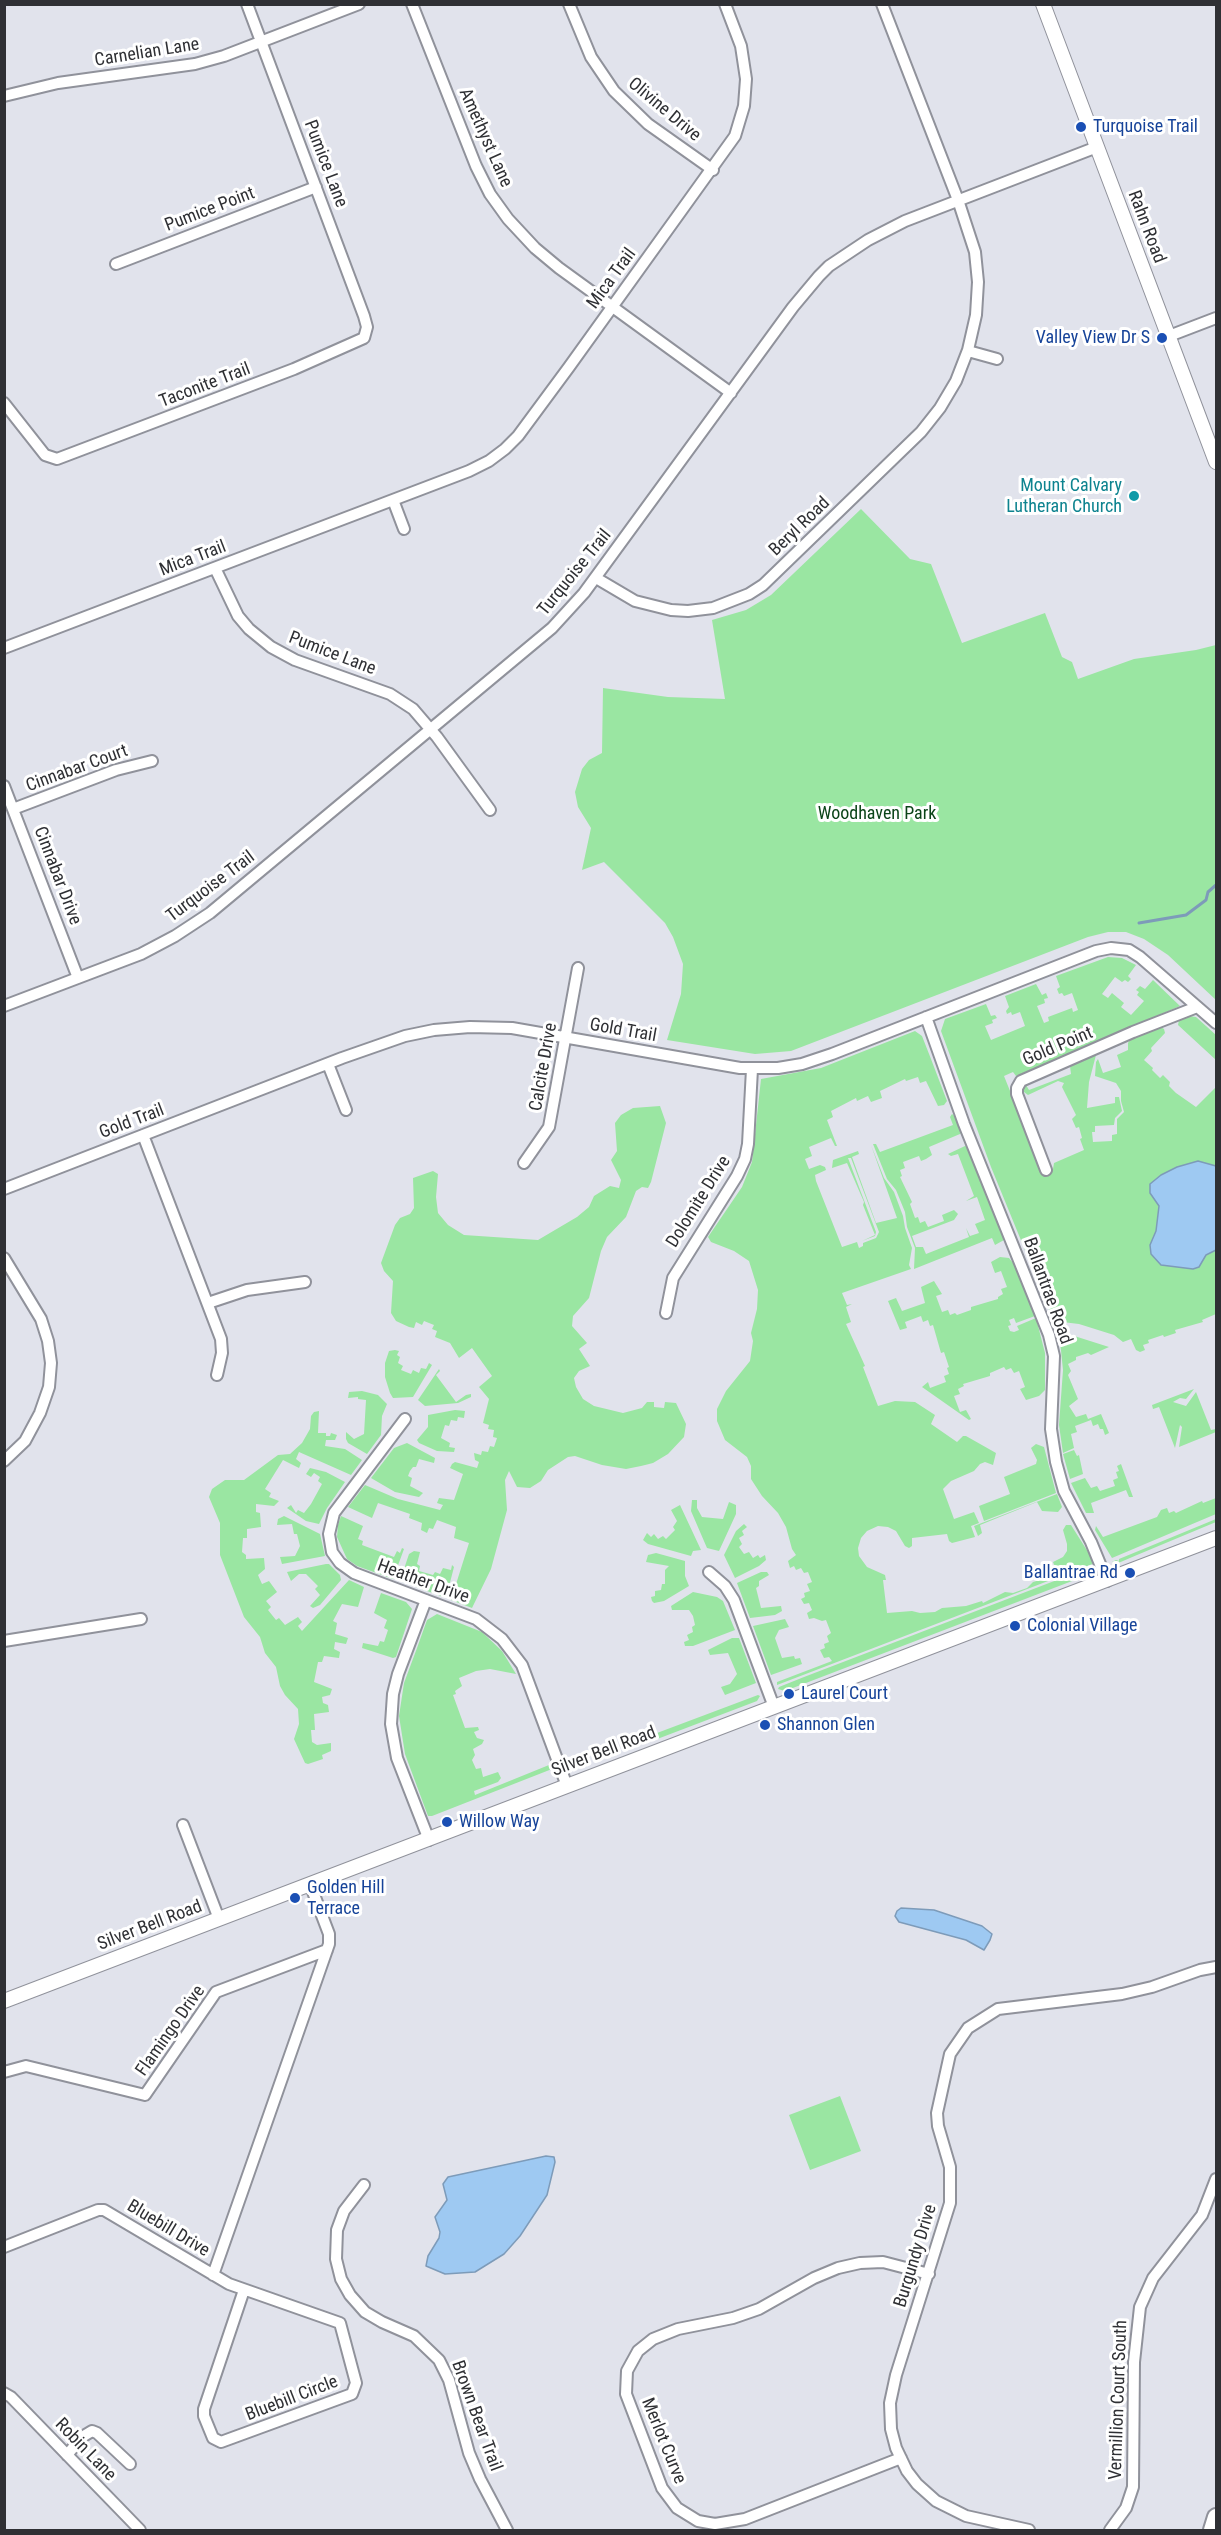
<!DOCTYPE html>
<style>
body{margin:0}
#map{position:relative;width:1221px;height:2535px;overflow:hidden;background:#e1e3ec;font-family:"Roboto Condensed",sans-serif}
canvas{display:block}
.frame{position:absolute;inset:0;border:6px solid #2f3034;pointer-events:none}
</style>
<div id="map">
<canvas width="1221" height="2535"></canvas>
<div class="frame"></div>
</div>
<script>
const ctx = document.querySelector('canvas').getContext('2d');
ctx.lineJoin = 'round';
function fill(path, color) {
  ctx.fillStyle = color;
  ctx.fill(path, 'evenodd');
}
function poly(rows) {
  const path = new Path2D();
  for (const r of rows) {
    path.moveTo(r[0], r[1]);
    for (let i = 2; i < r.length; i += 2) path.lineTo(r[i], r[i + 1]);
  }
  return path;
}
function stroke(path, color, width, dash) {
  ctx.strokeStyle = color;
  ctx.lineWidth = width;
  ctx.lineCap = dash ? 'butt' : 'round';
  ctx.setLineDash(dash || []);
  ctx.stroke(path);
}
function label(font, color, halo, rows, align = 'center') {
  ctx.font = font + ' "Roboto Condensed",sans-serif';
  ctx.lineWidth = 6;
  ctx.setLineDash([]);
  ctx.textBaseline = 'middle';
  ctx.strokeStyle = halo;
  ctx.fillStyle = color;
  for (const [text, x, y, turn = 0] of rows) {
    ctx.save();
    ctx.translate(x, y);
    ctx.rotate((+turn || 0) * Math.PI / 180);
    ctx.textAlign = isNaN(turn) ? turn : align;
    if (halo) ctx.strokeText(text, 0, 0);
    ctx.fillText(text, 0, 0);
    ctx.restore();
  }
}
const green = poly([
 [861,509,910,559,931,564,962,643,1045,613,1062,657,1072,662,1078,679,1134,659,1196,650,1216,645,1216,1000,1168,955,1144,939,1126,932,1108,932,1088,937,791,1051,755,1054,667,1040,681,994,683,964,673,937,665,923,604,862,582,870,591,828,578,807,575,792,582,769,589,760,602,753,603,688,668,697,725,699,712,620,746,610,771,595],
 [1108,957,1122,958,1136,965,1128,976,1131,979,1128,982,1125,980,1122,982,1115,977,1102,994,1108,998,1112,993,1124,1003,1121,1007,1131,1015,1144,1001,1137,995,1139,992,1136,990,1140,986,1145,989,1153,980,1180,1006,1016,1076,1013,1072,1004,1076,1043,1173,1053,1169,1054,1163,1084,1150,1080,1139,1082,1138,1079,1127,1076,1128,1072,1119,1076,1115,1062,1087,1064,1083,1058,1081,1028,1095,1024,1092,1023,1086,1026,1085,1029,1090,1071,1074,1070,1066,1096,1055,1089,1082,1087,1108,1115,1103,1115,1097,1119,1097,1122,1111,1115,1118,1114,1125,1095,1126,1095,1132,1092,1132,1093,1142,1112,1141,1112,1135,1117,1134,1117,1119,1124,1112,1121,1101,1121,1091,1116,1083,1095,1076,1096,1062,1098,1059,1103,1073,1121,1067,1117,1055,1128,1050,1128,1043,1131,1038,1161,1027,1164,1029,1165,1033,1151,1048,1152,1051,1144,1060,1153,1068,1152,1070,1160,1078,1163,1075,1170,1082,1169,1086,1176,1093,1196,1107,1216,1087,1216,1314,1202,1320,1203,1322,1175,1330,1176,1333,1164,1337,1163,1335,1148,1340,1149,1343,1143,1345,1145,1350,1140,1352,1136,1350,1131,1339,1123,1342,1114,1335,1079,1324,1054,1321,991,1167,941,1031,945,1019,986,1004,991,1016,995,1015,997,1018,992,1020,993,1023,985,1026,991,1040,1025,1026,1020,1012,1012,1015,1011,1012,1007,1014,1006,1011,1009,1007,1005,996,1036,984,1042,995,1046,993,1048,998,1044,999,1045,1003,1037,1006,1044,1023,1049,1021,1048,1017,1072,1008,1073,1012,1078,1010,1072,993,1064,996,1062,993,1059,994,1057,989,1060,987,1056,976],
 [1189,1016,1196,1017,1216,1035,1216,1060,1178,1025,1179,1020],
 [915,1031,922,1036,931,1059,947,1101,944,1105,938,1106,926,1081,920,1083,918,1077,906,1081,905,1079,880,1091,882,1098,871,1102,868,1096,857,1101,856,1098,831,1111,833,1117,827,1120,837,1146,835,1146,831,1138,809,1147,812,1156,805,1159,809,1169,820,1165,825,1167,826,1170,815,1175,816,1181,842,1247,857,1242,859,1248,863,1246,863,1243,876,1238,879,1232,851,1158,848,1158,876,1232,875,1236,862,1241,875,1235,863,1205,864,1202,847,1163,832,1168,833,1160,858,1151,859,1154,852,1157,876,1223,897,1218,871,1145,884,1178,894,1192,903,1216,905,1228,912,1248,909,1265,911,1269,842,1293,847,1305,852,1304,846,1307,851,1322,846,1324,865,1366,863,1367,878,1406,895,1401,915,1402,935,1415,931,1424,957,1442,963,1436,966,1436,996,1453,993,1465,985,1462,980,1464,974,1471,951,1481,943,1489,954,1519,974,1512,979,1523,971,1526,975,1537,952,1543,949,1541,947,1534,912,1538,912,1546,909,1548,905,1546,896,1531,888,1527,878,1526,867,1531,861,1538,858,1548,859,1556,867,1567,885,1575,886,1580,883,1580,887,1613,912,1611,920,1613,935,1612,942,1608,966,1606,982,1601,983,1603,1005,1592,1013,1593,1027,1588,1033,1582,1047,1578,1057,1572,1053,1562,1063,1557,1067,1551,1067,1544,1063,1530,1066,1525,1071,1525,1095,1563,777,1685,777,1682,832,1661,829,1657,824,1658,820,1650,825,1648,824,1644,829,1642,827,1636,831,1633,826,1620,822,1621,814,1618,809,1619,807,1613,812,1610,809,1603,804,1604,801,1599,805,1597,804,1593,810,1591,807,1584,812,1582,808,1572,804,1573,801,1568,796,1570,794,1566,790,1568,788,1561,796,1555,792,1549,786,1527,778,1513,762,1496,751,1479,751,1466,747,1457,725,1440,717,1421,717,1409,726,1391,750,1361,753,1341,751,1333,757,1309,758,1290,749,1261,734,1251,711,1242,708,1237,742,1187,752,1162,761,1079,821,1068],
 [660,1106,666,1123,651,1182,648,1188,642,1187,636,1191,626,1217,607,1237,601,1251,589,1298,573,1316,572,1326,587,1343,579,1349,590,1366,579,1371,574,1378,576,1387,583,1399,594,1406,623,1413,642,1408,647,1402,654,1402,654,1407,664,1408,665,1402,676,1403,686,1424,684,1437,668,1454,653,1463,641,1466,626,1469,602,1465,575,1456,568,1457,548,1470,541,1481,530,1488,517,1487,509,1471,505,1480,507,1510,491,1569,472,1608,451,1600,469,1543,454,1538,456,1527,437,1520,433,1529,429,1528,427,1533,421,1530,422,1523,409,1518,410,1514,378,1503,372,1518,348,1507,365,1485,398,1499,440,1510,443,1505,437,1503,439,1498,454,1500,463,1474,450,1468,452,1464,455,1462,477,1468,479,1462,475,1460,474,1453,481,1455,482,1451,488,1452,490,1446,494,1447,497,1438,493,1437,494,1430,488,1429,489,1425,483,1423,489,1399,479,1387,492,1376,472,1348,459,1358,450,1343,435,1337,437,1331,432,1329,434,1325,424,1321,422,1325,416,1322,414,1328,409,1327,396,1321,391,1313,393,1281,384,1271,381,1263,395,1225,400,1218,410,1214,414,1208,413,1178,433,1171,438,1174,436,1197,438,1213,448,1225,464,1235,538,1240,577,1217,589,1207,594,1196,610,1186,619,1188,621,1180,611,1160,617,1151,615,1123,621,1115,633,1108],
 [952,1114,957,1118,962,1132,960,1134,929,1147,932,1155,926,1159,921,1161,919,1156,903,1162,905,1168,900,1170,902,1176,900,1177,912,1202,910,1204,915,1218,918,1217,920,1223,925,1221,928,1227,944,1221,942,1215,954,1210,958,1214,954,1220,912,1236,916,1247,923,1247,926,1254,969,1237,966,1228,970,1236,979,1233,975,1224,985,1220,977,1197,966,1201,974,1196,958,1154,951,1156,948,1154,965,1146,968,1147,1004,1240,995,1245,992,1238,914,1269,915,1248,907,1227,905,1212,896,1190,887,1179,873,1144,876,1144,880,1152,953,1125,950,1117],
 [1000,1257,1009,1258,1014,1264,1035,1316,1016,1323,1014,1318,1009,1320,1011,1325,1008,1326,1010,1331,1014,1332,1019,1330,1017,1326,1036,1318,1045,1353,1045,1390,1039,1396,1026,1400,1020,1389,1025,1387,1019,1371,1014,1373,1011,1368,1006,1370,1004,1367,990,1373,990,1376,963,1384,964,1386,958,1389,960,1394,954,1396,960,1412,966,1410,971,1419,969,1420,922,1387,928,1382,930,1388,946,1382,944,1376,949,1374,947,1368,949,1367,944,1352,941,1353,933,1325,930,1326,928,1320,923,1322,921,1316,905,1322,907,1328,900,1330,888,1301,896,1298,902,1311,925,1303,921,1287,934,1281,942,1294,936,1296,942,1312,948,1310,950,1315,955,1313,957,1315,971,1310,971,1307,998,1299,998,1297,1003,1294,1001,1289,1007,1287,1001,1271,995,1273,991,1262],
 [1068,1334,1109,1347,1091,1355,1088,1353,1076,1357,1076,1360,1068,1364,1071,1371,1068,1375,1078,1399,1069,1406,1076,1417,1086,1414,1088,1419,1101,1414,1109,1433,1105,1435,1103,1429,1100,1429,1098,1424,1093,1426,1091,1420,1075,1426,1077,1432,1071,1434,1074,1448,1063,1453,1059,1425,1063,1370,1060,1341,1063,1335],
 [395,1350,399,1351,397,1355,400,1357,398,1363,403,1366,401,1370,411,1374,413,1370,419,1373,421,1368,426,1369,429,1363,432,1365,413,1397,393,1398,390,1393,385,1377,385,1363,389,1351],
 [439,1369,440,1371,436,1375,456,1402,466,1395,471,1394,471,1397,458,1403,425,1406,418,1400],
 [1194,1389,1186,1399,1180,1398,1173,1402,1186,1406,1196,1392,1211,1430,1216,1429,1216,1432,1179,1447,1182,1427,1180,1425,1175,1448,1159,1407,1153,1409,1152,1405],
 [362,1391,378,1395,387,1404,382,1416,381,1435,367,1454,348,1443,346,1439,346,1432,354,1439,364,1434,366,1400,358,1399,358,1397,348,1398,349,1392],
 [455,1410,465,1411,464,1418,458,1417,457,1421,451,1420,449,1426,445,1425,441,1438,450,1443,449,1447,455,1448,454,1452,437,1451,419,1443,417,1440,428,1427,428,1415],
 [319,1411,318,1433,326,1433,326,1436,330,1436,331,1433,337,1435,335,1440,326,1440,325,1446,345,1449,362,1460,351,1475,299,1452,296,1459,301,1463,299,1468,283,1460,265,1489,271,1493,269,1497,279,1501,274,1506,256,1504,256,1512,260,1513,261,1527,247,1529,247,1538,243,1538,242,1552,246,1555,246,1559,264,1558,265,1569,258,1575,262,1584,269,1581,277,1592,266,1601,271,1607,268,1610,276,1620,279,1618,285,1625,298,1617,302,1622,298,1626,302,1631,349,1580,364,1587,358,1607,342,1604,333,1621,337,1623,335,1634,348,1638,346,1644,335,1642,334,1649,340,1652,339,1658,324,1656,322,1662,318,1662,314,1682,332,1689,330,1695,322,1697,323,1703,328,1705,329,1712,314,1714,315,1730,311,1730,312,1742,317,1745,331,1743,331,1751,322,1755,323,1759,308,1764,305,1763,294,1739,299,1724,298,1709,285,1695,280,1686,276,1667,265,1653,260,1637,244,1617,220,1555,220,1523,209,1497,212,1489,225,1480,244,1480,278,1455,290,1454,302,1443,310,1429,311,1416,314,1412],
 [407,1443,435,1458,434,1463,419,1459,416,1467,413,1467,410,1471,408,1476,412,1478,410,1486,423,1493,419,1497,395,1492,371,1478,394,1448],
 [1036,1444,1044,1447,1056,1493,984,1521,979,1506,1010,1494,1004,1477,1036,1464,1037,1460,1031,1448],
 [1074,1450,1077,1456,1079,1455,1083,1474,1070,1479,1063,1454],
 [1121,1464,1133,1497,1129,1497,1126,1490,1091,1503,1094,1513,1086,1513,1071,1483,1085,1478,1091,1488,1097,1486,1100,1491,1115,1486,1113,1480,1118,1478,1116,1472,1119,1471,1117,1466],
 [310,1468,326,1472,345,1482,327,1508,319,1524,306,1521,287,1508,291,1505,296,1513,298,1510,304,1513,311,1504,322,1484,318,1481,320,1477,314,1473,311,1477,306,1474],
 [1057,1494,1062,1507,1058,1512,1042,1511,1037,1502,980,1525,982,1533,978,1536,974,1526],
 [1216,1498,1216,1514,1112,1558,1095,1530,1096,1526,1103,1537,1157,1517,1161,1510,1167,1508,1169,1513,1174,1511,1176,1513,1202,1501,1203,1503],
 [692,1500,697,1500,697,1508,702,1517,723,1519,729,1502,736,1505,736,1514,719,1551,707,1548,691,1511],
 [680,1505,701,1550,693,1551,691,1556,648,1544,643,1540,647,1533,651,1537,654,1534,658,1539,663,1536,666,1539,675,1530,673,1527,677,1521,671,1510],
 [284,1516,320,1534,325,1556,282,1564,280,1557,295,1556,300,1546,297,1534,294,1534,292,1524,277,1525,278,1519],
 [341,1516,363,1526,358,1539,363,1541,362,1545,394,1557,397,1551,400,1553,402,1548,404,1549,393,1579,357,1566,347,1559,337,1537,338,1525],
 [1216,1519,1216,1522,1137,1555,1116,1564,1112,1562,1116,1560,1119,1561,1119,1559],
 [744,1524,747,1527,742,1531,744,1535,739,1538,742,1544,739,1547,744,1554,749,1552,753,1558,758,1555,760,1558,765,1555,766,1560,759,1566,735,1578,724,1555,736,1531],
 [414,1551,420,1552,417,1564,420,1566,419,1571,433,1575,435,1572,440,1574,443,1568,451,1570,452,1565,454,1567,446,1598,400,1581,409,1554],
 [656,1553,685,1561,685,1576,689,1586,664,1601,654,1603,652,1601,651,1597,655,1596,655,1591,661,1590,662,1584,665,1584,665,1570,669,1566,646,1562,648,1555],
 [326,1564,329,1564,340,1575,341,1580,320,1605,313,1608,310,1606,320,1595,315,1589,318,1586,306,1574,299,1574,291,1581,287,1572],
 [1096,1565,1093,1573,785,1691,778,1689,779,1687,804,1677],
 [761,1572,767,1572,769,1575,759,1581,759,1586,756,1588,761,1608,781,1606,782,1611,775,1615,750,1618,737,1583],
 [693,1592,717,1597,723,1601,735,1630,693,1646,685,1646,684,1642,689,1640,687,1635,693,1632,692,1627,695,1625,693,1616,689,1610,672,1610,671,1606],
 [381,1593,406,1602,412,1609,396,1657,393,1658,362,1648,363,1643,378,1646,380,1641,384,1642,388,1630,384,1628,387,1620,374,1613],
 [437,1614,482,1632,502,1651,516,1674,490,1669,476,1671,459,1678,462,1686,455,1691,456,1694,453,1695,465,1728,478,1727,479,1730,474,1732,477,1738,484,1740,482,1744,473,1749,475,1755,472,1760,476,1769,481,1768,483,1777,498,1772,501,1778,498,1782,474,1791,475,1795,549,1765,551,1765,552,1769,432,1816,428,1816,405,1754,399,1716,404,1683,417,1648,427,1620],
 [785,1619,789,1627,779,1630,775,1638,782,1658,794,1656,795,1659,800,1658,802,1664,771,1675,753,1626],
 [732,1638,739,1638,756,1683,725,1695,721,1687,730,1684,737,1674,728,1653,710,1655,708,1650],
 [758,1695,760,1696,757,1701,652,1741,651,1739,649,1736],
 [840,2096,861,2151,810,2170,789,2115]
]);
const water = poly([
 [1198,1161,1216,1166,1216,1250,1206,1255,1199,1267,1193,1269,1161,1265,1151,1254,1150,1245,1156,1231,1159,1206,1150,1193,1150,1184,1161,1175,1177,1167,1198,1161],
 [901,1908,934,1910,982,1926,992,1934,990,1940,984,1950,966,1940,899,1922,895,1916,897,1911,901,1908],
 [546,2156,554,2157,555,2162,547,2195,520,2236,504,2254,475,2272,445,2274,426,2266,428,2256,439,2238,440,2232,435,2217,447,2200,443,2184,448,2177,546,2156]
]);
const stream = poly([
 [1139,923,1186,915,1206,900,1208,892,1216,885]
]);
const minor = poly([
 [412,4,476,166,490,194,508,219,535,248,559,268,731,393],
 [569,4,591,57,614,91,648,124,713,170],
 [4,96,58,83,195,64,224,56,359,4],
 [116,264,316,187],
 [1169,336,1216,318],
 [968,351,997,359],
 [4,403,45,455,57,459,294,369,364,338,367,327,364,316,247,4],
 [393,500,404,529],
 [215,568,238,616,249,629,271,647,295,660,390,694,413,709,437,737,490,810],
 [596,578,635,601,671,610,688,611,713,608,749,594,763,585,921,432,940,408,956,381,968,350,976,315,978,282,975,252,958,200,882,4],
 [4,648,469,471,489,461,505,449,518,436,569,367,735,136,744,106,746,79,741,46,725,4],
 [4,786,78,978],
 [13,809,116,770,152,761],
 [4,1006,141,954,175,936,210,913,552,628,584,593,793,307,819,276,829,266,868,240,905,221,1097,147],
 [926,1017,964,1124,1049,1335,1054,1356,1051,1429,1056,1462,1064,1491,1091,1542,1107,1581],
 [328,1064,346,1110],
 [143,1135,221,1339,222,1353,217,1375],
 [524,1163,549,1127,578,968],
 [1046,1170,1017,1094,1017,1088,1021,1081,1133,1032,1197,1007],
 [4,1189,342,1058,405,1036,434,1030,470,1027,512,1028,740,1068,778,1068,802,1064,832,1054,1096,951,1111,948,1129,950,1140,957,1216,1023],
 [4,1258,41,1319,48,1341,51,1363,49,1387,40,1413,25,1441,4,1461],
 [208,1303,247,1290,305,1282],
 [666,1313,673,1278,737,1176,745,1159,748,1144,752,1069],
 [405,1419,334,1513,329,1534,332,1552,340,1563,354,1573,476,1619,502,1639,522,1665,567,1786],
 [709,1572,725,1586,734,1600,774,1707],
 [426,1600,398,1674,393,1694,391,1724,397,1758,429,1840],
 [4,1641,141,1619],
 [183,1825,219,1919],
 [4,2072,26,2066,145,2095,216,1992,327,1950],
 [364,2185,344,2211,337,2230,336,2259,341,2279,350,2295,365,2312,382,2322,414,2336,439,2360,449,2380,469,2453,480,2479,507,2530],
 [4,2247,98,2210,104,2210,229,2284,340,2323,356,2383,352,2394,221,2442,213,2438,204,2416,204,2409,244,2290],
 [213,2275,329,1944,329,1934,310,1884],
 [4,2393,11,2397,140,2530],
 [67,2455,82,2437,92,2431,97,2433,130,2464],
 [901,2458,745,2519,715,2524,698,2521,677,2508,662,2488,626,2394,627,2371,638,2351,653,2339,678,2329,733,2318,759,2309,814,2278,838,2268,860,2263,883,2262,929,2274],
 [1029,2530,966,2516,936,2501,917,2484,907,2471,896,2448,891,2429,890,2403,896,2375,950,2203,950,2167,938,2126,937,2113,950,2054,968,2028,998,2009,1122,1994,1152,1987,1200,1970,1216,1967],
 [1110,2530,1126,2508,1133,2487,1134,2362,1140,2307,1153,2278,1202,2215,1216,2179]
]);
const tertiary = poly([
 [1043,4,1216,462],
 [4,2001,1216,1538]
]);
const trunk = poly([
 [1212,2530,1216,2517]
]);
const markers = [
 [1081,127,6,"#1a4fb4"],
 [1162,338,6,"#1a4fb4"],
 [1134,496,6,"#0f9aa8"],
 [1130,1573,6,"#1a4fb4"],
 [1015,1626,6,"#1a4fb4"],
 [789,1694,6,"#1a4fb4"],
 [765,1725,6,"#1a4fb4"],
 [447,1822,6,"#1a4fb4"],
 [295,1898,6,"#1a4fb4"]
];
const streetNames = [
 ["Carnelian Lane",147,53,-9],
 ["Olivine Drive",664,110,40],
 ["Amethyst Lane",485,138,66],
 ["Pumice Lane",325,164,69],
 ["Pumice Point",210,210,-21],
 ["Rahn Road",1146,227,69],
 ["Mica Trail",612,279,-54],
 ["Taconite Trail",205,386,-21],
 ["Beryl Road",800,527,-44],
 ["Mica Trail",193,559,-21],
 ["Turquoise Trail",575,573,-51],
 ["Pumice Lane",332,654,21],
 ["Cinnabar Court",77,769,-20],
 ["Cinnabar Drive",57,876,69],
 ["Turquoise Trail",211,887,-37],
 ["Gold Trail",623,1031,10],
 ["Gold Point",1058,1047,-23],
 ["Calcite Drive",544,1067,-80],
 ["Gold Trail",132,1122,-21],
 ["Dolomite Drive",699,1202,-58],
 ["Ballantrae Road",1047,1291,70],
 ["Heather Drive",423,1582,20],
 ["Silver Bell Road",604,1752,-21],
 ["Silver Bell Road",150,1926,-21],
 ["Flamingo Drive",171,2031,-55],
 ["Bluebill Drive",168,2229,31],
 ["Burgundy Drive",916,2256,-73],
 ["Bluebill Circle",292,2399,-21],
 ["Vermillion Court South",1119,2400,-88],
 ["Brown Bear Trail",476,2416,70],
 ["Merlot Curve",663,2441,68],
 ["Robin Lane",85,2450,46]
];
const transitNames = [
 ["Turquoise Trail",1093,127],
 ["Valley View Dr S",1150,338,"right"],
 ["Ballantrae Rd",1118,1573,"right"],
 ["Colonial Village",1027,1626],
 ["Laurel Court",801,1694],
 ["Shannon Glen",777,1725],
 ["Willow Way",459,1822],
 ["Golden Hill",307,1888],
 ["Terrace",307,1909]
];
const cultureNames = [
 ["Mount Calvary",1122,486],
 ["Lutheran Church",1122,507]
];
const parkNames = [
 ["Woodhaven Park",877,814]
];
fill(green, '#9ae6a2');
fill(water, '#9ec9f2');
stroke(water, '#7d9bb9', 1.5);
stroke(stream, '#7d9bb9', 3);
stroke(minor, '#90929b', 14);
stroke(tertiary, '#90929b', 16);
stroke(trunk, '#90929b', 20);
stroke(minor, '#fff', 10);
stroke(tertiary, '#fff', 14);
stroke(trunk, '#fff', 16);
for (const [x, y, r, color] of markers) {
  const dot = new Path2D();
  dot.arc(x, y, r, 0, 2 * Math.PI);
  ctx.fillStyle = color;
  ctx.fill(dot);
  stroke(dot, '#fff', 2);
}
label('18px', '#2f3034', '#fff', streetNames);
label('18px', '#164399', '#fff', transitNames, 'left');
label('18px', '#0d838f', '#fff', cultureNames, 'right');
label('18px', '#0b4418', '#fff', parkNames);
</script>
